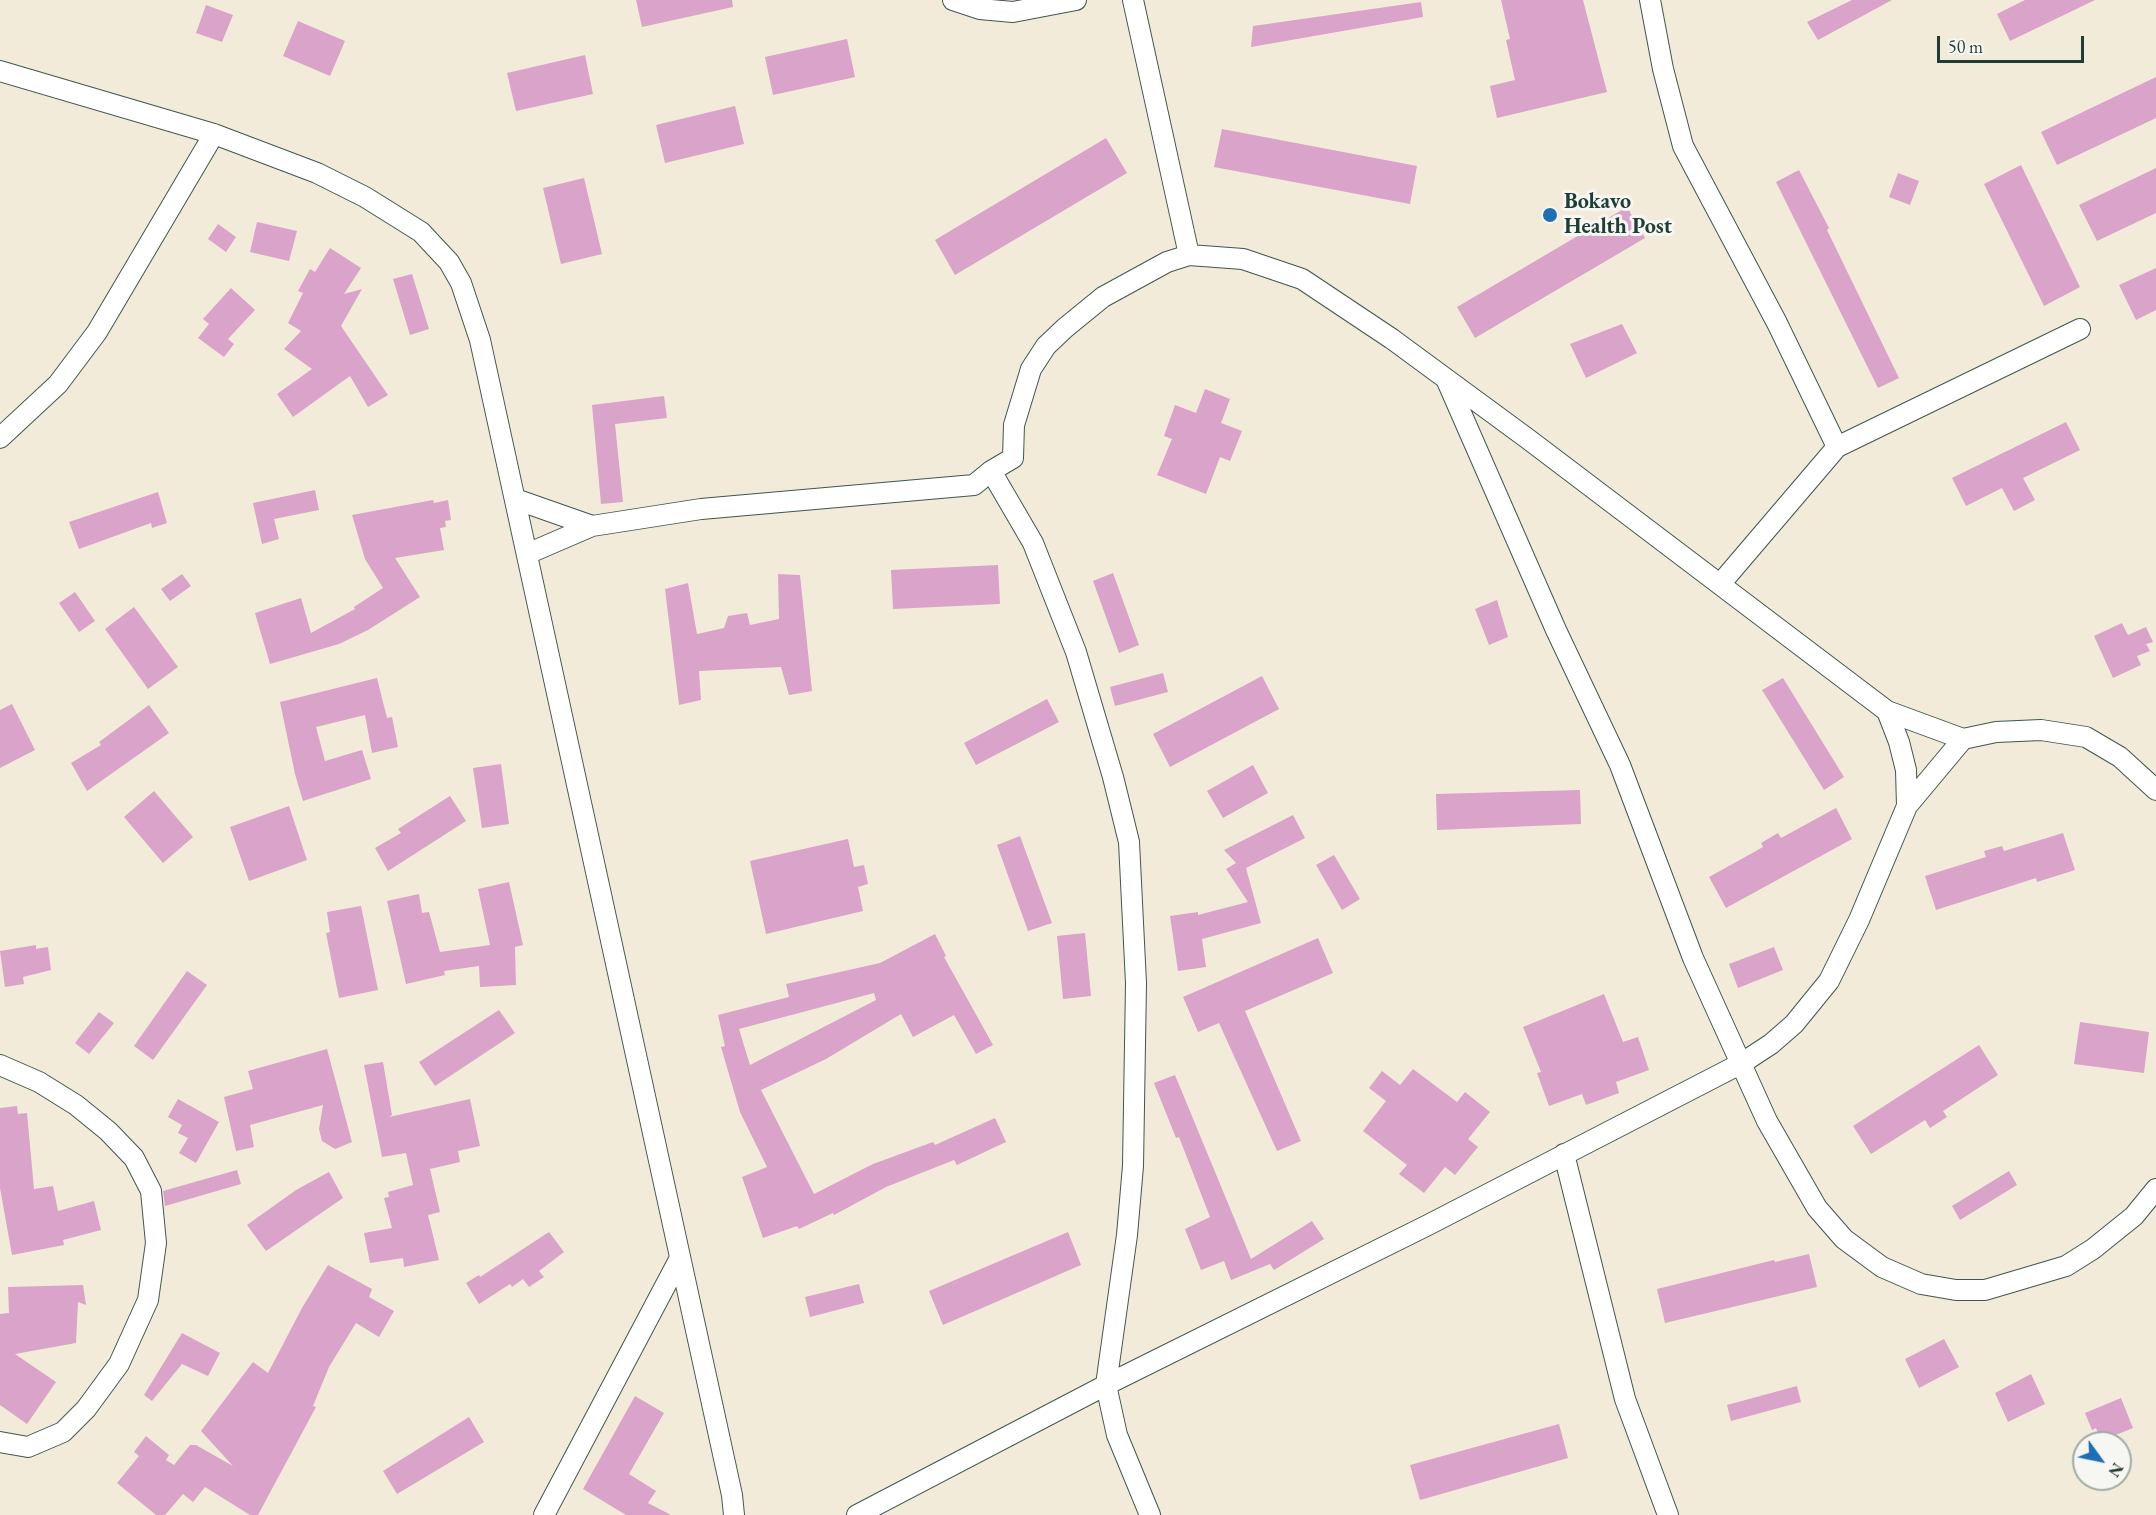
<!DOCTYPE html>
<style>
body{margin:0}
#map{position:relative;width:2156px;height:1515px;overflow:hidden;background:#f3ebda;font-family:"EB Garamond",serif}
canvas{display:block}
.north{position:absolute;left:2072px;top:1431px;width:60px;height:60px;box-sizing:border-box;background:#f6f6f2;border:2px solid #a0aca6;border-radius:50%;rotate:123deg;font-size:16px;font-weight:700;line-height:24px;text-align:center;color:#1f3d34}
.north::after{content:'';display:block;margin:auto;width:21px;height:27px;background:#1f6fb2;clip-path:polygon(50% 0,100% 100%,50% 72%,0 100%)}
.scale{position:absolute;left:1937px;top:36px;width:147px;height:27px;box-sizing:border-box;border:3px solid #1f3d34;border-top:0;padding-left:8px;font-size:18px;line-height:21px;white-space:nowrap;color:#1f3d34;-webkit-text-stroke:4px #f6f6f2;paint-order:stroke}
</style>
<div id="map">
<canvas width="2156" height="1515"></canvas>
<div class="north">N</div>
<div class="scale">50 m</div>
</div>
<script>
const ctx = document.querySelector('canvas').getContext('2d');
ctx.lineJoin = 'round';
function fill(path, color) {
  ctx.fillStyle = color;
  ctx.fill(path, 'evenodd');
}
function poly(rows) {
  const path = new Path2D();
  for (const r of rows) {
    path.moveTo(r[0], r[1]);
    for (let i = 2; i < r.length; i += 2) path.lineTo(r[i], r[i + 1]);
  }
  return path;
}
function stroke(path, color, width, dash) {
  ctx.strokeStyle = color;
  ctx.lineWidth = width;
  ctx.lineCap = dash ? 'butt' : 'round';
  ctx.setLineDash(dash || []);
  ctx.stroke(path);
}
function label(font, color, halo, rows, align = 'center') {
  ctx.font = font + ' "EB Garamond",serif';
  ctx.lineWidth = 6;
  ctx.setLineDash([]);
  ctx.textBaseline = 'middle';
  ctx.strokeStyle = halo;
  ctx.fillStyle = color;
  for (const [text, x, y, turn = 0] of rows) {
    ctx.save();
    ctx.translate(x, y);
    ctx.rotate((+turn || 0) * Math.PI / 180);
    ctx.textAlign = isNaN(turn) ? turn : align;
    if (halo) ctx.strokeText(text, 0, 0);
    ctx.fillText(text, 0, 0);
    ctx.restore();
  }
}
const building = poly([
 [636,0,732,0,733,7,642,27],
 [1501,0,1583,0,1607,92,1497,118,1490,86,1515,80,1506,40,1510,39],
 [1852,0,1892,0,1818,40,1807,22],
 [2025,0,2095,0,2010,41,1997,14],
 [1421,2,1423,17,1251,47,1253,26],
 [206,5,233,15,222,42,196,33],
 [298,21,345,41,330,76,283,56],
 [847,39,855,77,773,95,765,57],
 [585,55,593,94,516,111,507,73],
 [2156,77,2156,118,2057,165,2041,132],
 [735,106,744,144,665,163,656,125],
 [1222,129,1417,166,1410,204,1214,167],
 [1106,138,1127,173,955,275,935,240],
 [2021,165,2080,287,2044,306,1984,184],
 [2156,168,2156,213,2097,241,2079,205],
 [1799,170,1829,228,1827,230,1899,378,1878,388,1776,182],
 [1898,173,1919,181,1910,205,1889,197],
 [584,178,602,254,561,264,543,188],
 [1627,207,1645,238,1475,338,1457,307],
 [257,222,297,231,289,261,250,252],
 [218,224,236,237,226,252,208,239],
 [330,248,361,268,344,294,362,289,341,326,388,395,368,407,350,376,293,417,277,394,312,369,284,349,301,331,288,323,303,293,298,291,310,269,315,272],
 [2156,268,2156,310,2136,320,2119,285],
 [412,274,429,329,410,335,393,279],
 [231,288,255,310,228,339,234,344,224,357,198,338,209,324,203,319],
 [1622,324,1637,353,1586,378,1570,344],
 [1205,389,1230,399,1221,423,1242,431,1230,461,1220,457,1206,494,1157,475,1172,439,1164,436,1175,405,1196,413],
 [664,396,667,418,615,424,623,502,601,504,592,405],
 [2066,422,2080,450,2023,478,2035,500,2014,511,2002,488,1966,506,1952,478],
 [315,490,319,510,274,519,279,539,262,544,253,503],
 [158,492,167,523,152,528,151,523,79,549,69,522],
 [433,500,434,503,448,500,451,520,445,521,446,527,440,528,444,550,395,558,420,597,368,630,339,644,270,664,255,613,301,598,311,633,355,609,354,607,383,588,365,559,352,515],
 [998,565,1000,604,893,609,891,570],
 [1113,573,1139,645,1119,653,1093,581],
 [182,574,191,586,170,601,161,589],
 [778,574,800,575,812,691,789,695,781,667,699,671,701,700,679,705,665,589,688,583,697,634,724,628,728,616,747,613,750,625,779,619],
 [75,592,95,621,79,632,59,603],
 [1497,600,1508,637,1489,645,1475,609],
 [134,607,178,667,148,689,105,629],
 [2122,623,2128,635,2146,627,2153,642,2146,644,2150,651,2137,656,2141,665,2113,678,2094,636],
 [1163,673,1168,692,1115,706,1110,687],
 [1262,676,1279,709,1170,767,1153,734],
 [377,678,387,718,392,717,398,747,372,753,365,715,316,727,325,761,362,750,371,779,303,801,295,774,280,702],
 [1783,678,1844,777,1824,790,1762,690],
 [1047,699,1059,722,976,765,964,743],
 [12,704,35,750,0,768,0,710],
 [149,705,169,733,87,791,71,763,101,745,99,742],
 [501,764,509,824,482,828,473,768],
 [1253,765,1268,793,1223,818,1207,791],
 [1580,790,1581,824,1437,830,1436,794],
 [154,791,193,837,163,863,124,817],
 [450,796,466,821,388,871,375,848,401,833,398,829],
 [289,806,307,860,249,881,230,827],
 [1836,808,1852,839,1726,908,1709,877,1763,847,1761,843,1778,833,1781,838],
 [1293,815,1305,838,1246,868,1261,923,1202,939,1206,967,1178,971,1170,916,1198,912,1198,915,1248,902,1226,869,1236,863,1224,850],
 [2063,833,2075,870,2037,882,2036,878,1936,910,1925,876,1986,857,1984,851,2002,846,2004,851],
 [1020,836,1052,923,1028,931,997,845],
 [848,839,854,867,864,865,868,884,858,887,863,911,766,934,750,861],
 [1334,855,1360,899,1342,910,1316,865],
 [509,882,523,945,515,947,516,985,480,987,479,966,444,971,445,975,406,984,387,901,419,894,422,913,429,912,440,952,490,945,478,889],
 [361,906,378,990,339,998,326,933,330,932,327,912],
 [1085,933,1091,996,1063,999,1057,936],
 [935,934,946,956,944,957,993,1045,976,1054,954,1015,913,1037,901,1014,826,1059,761,1090,814,1194,873,1164,933,1142,935,1145,995,1118,1006,1142,957,1165,954,1160,886,1187,834,1215,833,1213,799,1229,797,1226,763,1238,742,1177,767,1167,740,1112,721,1047,725,1046,718,1015,789,997,786,984,880,963],
 [874,993,876,1000,750,1065,739,1029],
 [1318,938,1333,973,1245,1011,1301,1141,1277,1151,1219,1023,1198,1032,1183,997],
 [36,945,36,949,48,947,51,970,23,977,24,984,5,987,0,951],
 [1774,947,1783,970,1738,988,1729,964],
 [187,971,207,985,153,1060,134,1046],
 [1604,994,1623,1042,1638,1037,1649,1070,1616,1082,1619,1093,1586,1105,1582,1094,1549,1106,1537,1073,1541,1072,1523,1027],
 [499,1010,515,1033,435,1086,419,1062],
 [99,1012,114,1023,89,1054,75,1043],
 [2080,1022,2149,1032,2144,1073,2074,1064],
 [1979,1045,1998,1075,1943,1111,1947,1117,1930,1128,1925,1120,1871,1154,1853,1126],
 [327,1049,352,1142,335,1149,322,1141,319,1129,323,1105,250,1125,254,1147,236,1151,224,1097,253,1089,248,1071],
 [383,1062,392,1115,389,1117,470,1099,480,1146,458,1151,460,1162,430,1169,440,1212,428,1215,439,1260,404,1267,403,1258,370,1263,364,1233,392,1228,384,1198,389,1197,388,1192,413,1185,406,1153,382,1157,364,1065],
 [1413,1069,1457,1102,1465,1092,1490,1112,1468,1139,1478,1147,1455,1175,1445,1167,1424,1193,1399,1174,1407,1165,1363,1131,1386,1101,1369,1088,1382,1071,1400,1085],
 [1175,1075,1251,1259,1312,1221,1324,1239,1274,1270,1270,1264,1231,1280,1224,1261,1201,1270,1185,1229,1210,1217,1179,1137,1176,1138,1154,1083],
 [178,1099,219,1122,196,1163,179,1153,188,1138,178,1133,182,1125,168,1117],
 [17,1106,18,1114,27,1113,34,1189,53,1186,58,1211,94,1201,101,1230,63,1240,64,1245,12,1255,0,1188,0,1108],
 [237,1170,241,1184,165,1206,163,1191],
 [2009,1171,2017,1185,1960,1220,1952,1206],
 [329,1172,343,1198,266,1251,247,1225,296,1190],
 [549,1232,564,1252,539,1271,544,1277,529,1287,523,1279,512,1287,510,1284,479,1304,466,1283,479,1275,480,1277],
 [1068,1232,1081,1265,943,1325,929,1291],
 [1809,1254,1817,1287,1665,1323,1657,1289,1774,1260,1775,1262],
 [328,1265,372,1289,369,1297,394,1311,379,1337,356,1323,329,1367,313,1406,316,1407,258,1515,250,1515,205,1487,193,1502,183,1494,165,1515,156,1515,117,1483,139,1456,134,1452,146,1436,169,1455,166,1460,174,1465,190,1445,196,1445,233,1466,201,1431,253,1362,268,1373,302,1308],
 [859,1284,864,1303,810,1317,805,1297],
 [83,1285,86,1305,78,1302,76,1343,15,1354,56,1382,27,1424,0,1405,0,1314,9,1313,8,1287],
 [182,1333,220,1353,208,1376,182,1364,152,1401,144,1395],
 [1944,1339,1959,1367,1919,1388,1905,1359],
 [2031,1374,2045,1404,2008,1422,1995,1393],
 [1797,1386,1801,1402,1731,1421,1727,1405],
 [635,1396,664,1413,629,1474,656,1491,648,1503,671,1515,626,1515,583,1489],
 [2121,1398,2133,1428,2101,1441,2096,1428,2092,1430,2085,1413],
 [469,1417,484,1442,397,1494,383,1471],
 [1559,1424,1568,1458,1420,1500,1410,1465]
]);
const street = poly([
 [953,0,980,9,1013,12,1076,0],
 [1133,0,1189,255],
 [1650,0,1663,69,1683,146,1777,323,1837,447],
 [0,71,214,134,317,173,365,197,421,232,449,262,461,283,480,340,732,1495,734,1515],
 [1447,381,1556,630,1620,765,1693,958,1767,1121,1817,1208,1844,1239,1882,1267,1921,1284,1956,1290,1985,1290,2066,1266,2093,1249,2134,1216,2156,1189],
 [0,438,58,384,97,332,214,134],
 [515,499,592,526],
 [527,554,592,526,701,509,974,485,991,471],
 [1721,583,1837,447,2080,329],
 [1887,711,1963,739,1996,732,2041,730,2086,737,2120,757,2156,790],
 [0,1065,39,1082,76,1105,108,1131,134,1158,151,1191,156,1243,148,1300,119,1364,86,1409,63,1432,28,1447,0,1442],
 [1564,1154,1625,1399,1668,1515],
 [544,1515,680,1258],
 [857,1515,1106,1385,1428,1225,1742,1063,1771,1044,1794,1024,1829,981,1859,920,1907,806,1963,739],
 [1150,1515,1117,1435,1106,1385,1127,1235,1133,1166,1136,983,1129,842,1113,777,1076,652,1033,543,991,471,1013,458,1014,425,1031,369,1046,346,1065,328,1103,297,1167,262,1189,255,1243,259,1302,279,1392,339,1528,439,1887,711,1899,742,1906,770,1907,806]
]);
const markers = [
 [1550,215,8,"#1f6fb2"]
];
const poiNames = [
 ["Bokavo",1564,202],
 ["Health Post",1564,227]
];
fill(building, '#daa3c9');
stroke(street, '#3f574d', 22);
stroke(street, '#fff', 20);
for (const [x, y, r, color] of markers) {
  const dot = new Path2D();
  dot.arc(x, y, r, 0, 2 * Math.PI);
  ctx.fillStyle = color;
  ctx.fill(dot);
  stroke(dot, '#f6f6f2', 2);
}
label('bold 22px', '#1f3d34', '#f6f6f2', poiNames, 'left');
</script>
